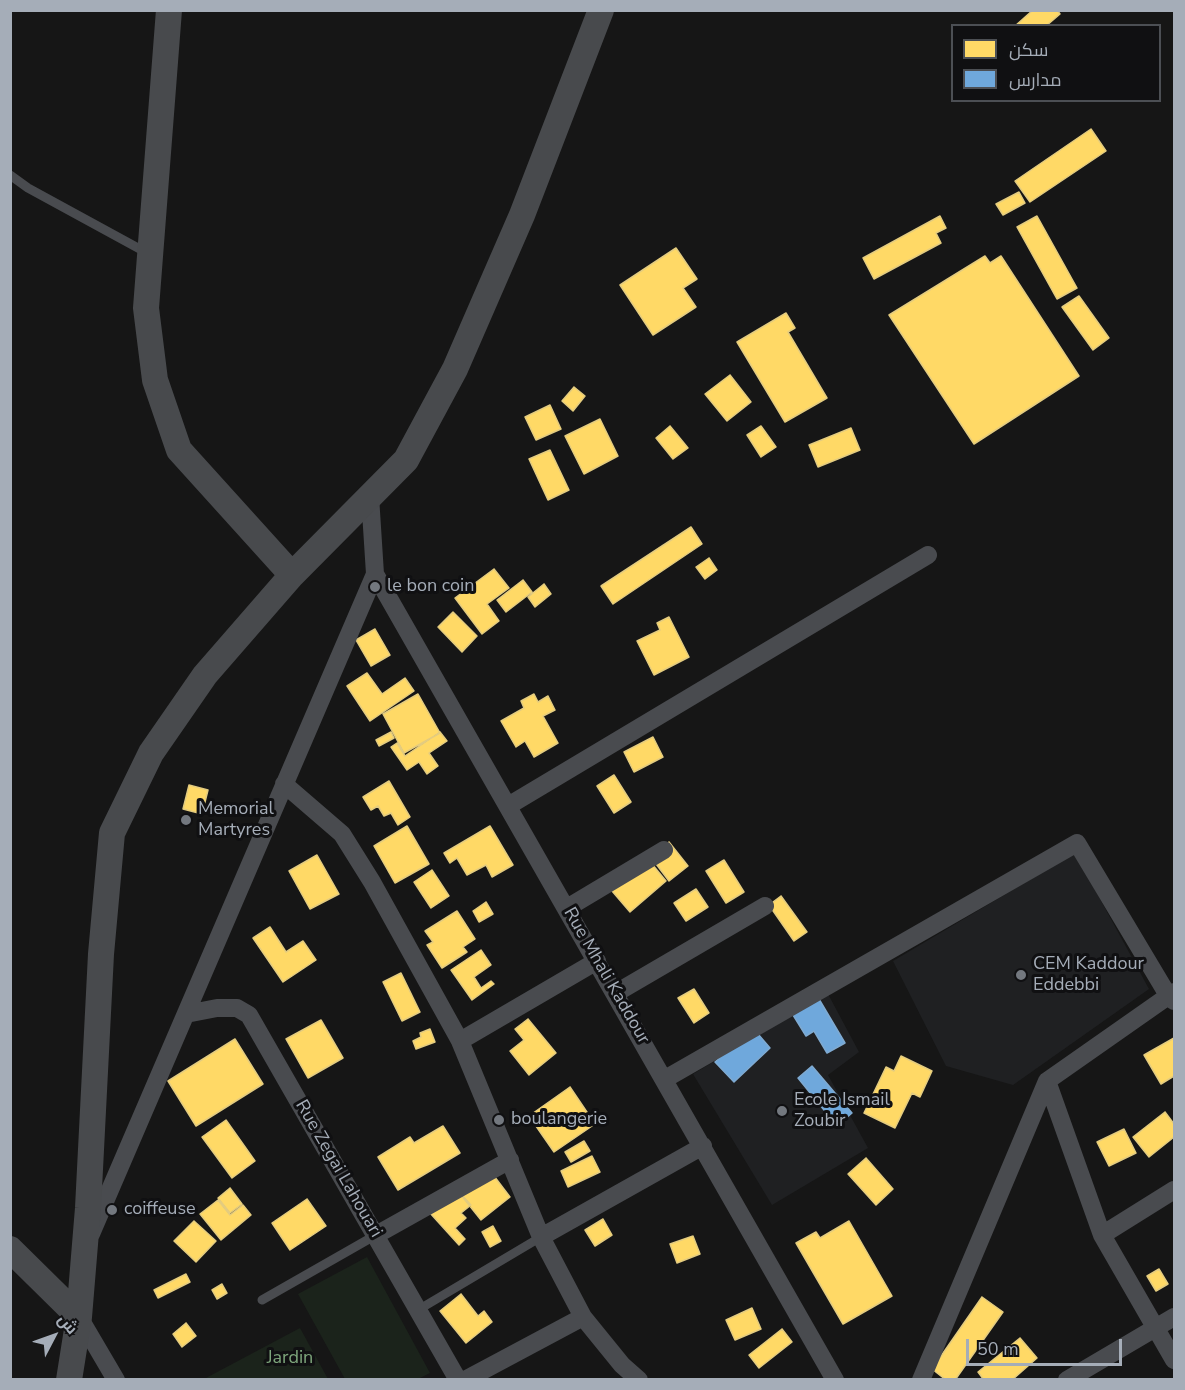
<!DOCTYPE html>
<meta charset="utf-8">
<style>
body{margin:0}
#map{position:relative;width:1185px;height:1390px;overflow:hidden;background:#161616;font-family:"Nunito Sans",Cairo,sans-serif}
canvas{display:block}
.frame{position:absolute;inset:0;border:12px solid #a5adb8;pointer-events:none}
.legend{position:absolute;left:951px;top:24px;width:210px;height:78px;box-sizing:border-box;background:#101012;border:2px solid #4c4f54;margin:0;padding:8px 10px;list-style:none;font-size:18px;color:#a5adb8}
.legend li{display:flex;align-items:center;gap:12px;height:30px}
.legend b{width:30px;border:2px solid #4c4f54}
.north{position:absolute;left:24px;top:1306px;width:60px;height:60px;-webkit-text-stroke:4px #101012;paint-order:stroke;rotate:49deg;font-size:16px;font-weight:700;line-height:24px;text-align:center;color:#a5adb8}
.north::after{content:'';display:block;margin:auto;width:21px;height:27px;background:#a5adb8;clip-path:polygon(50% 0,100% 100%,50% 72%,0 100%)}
.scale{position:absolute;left:966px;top:1339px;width:156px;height:27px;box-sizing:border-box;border:3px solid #a5adb8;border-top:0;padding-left:8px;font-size:18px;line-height:21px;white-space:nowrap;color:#a5adb8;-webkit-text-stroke:4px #101012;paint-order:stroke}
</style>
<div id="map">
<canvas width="1185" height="1390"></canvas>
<div class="frame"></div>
<ul class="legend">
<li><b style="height:16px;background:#ffd966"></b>سكن</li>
<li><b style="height:16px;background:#6fa8dc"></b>مدارس</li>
</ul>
<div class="north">ش</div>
<div class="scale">50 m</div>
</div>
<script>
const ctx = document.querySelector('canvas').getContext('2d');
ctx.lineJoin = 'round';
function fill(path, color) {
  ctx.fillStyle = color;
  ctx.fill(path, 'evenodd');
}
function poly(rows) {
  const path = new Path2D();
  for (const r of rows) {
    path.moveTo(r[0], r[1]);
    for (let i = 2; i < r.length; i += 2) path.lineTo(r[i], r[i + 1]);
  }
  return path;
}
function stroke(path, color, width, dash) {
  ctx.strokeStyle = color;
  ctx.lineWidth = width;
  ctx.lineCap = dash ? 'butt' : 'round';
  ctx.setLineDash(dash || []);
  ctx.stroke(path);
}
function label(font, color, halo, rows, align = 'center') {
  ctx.font = font + ' "Nunito Sans",sans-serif';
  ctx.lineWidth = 6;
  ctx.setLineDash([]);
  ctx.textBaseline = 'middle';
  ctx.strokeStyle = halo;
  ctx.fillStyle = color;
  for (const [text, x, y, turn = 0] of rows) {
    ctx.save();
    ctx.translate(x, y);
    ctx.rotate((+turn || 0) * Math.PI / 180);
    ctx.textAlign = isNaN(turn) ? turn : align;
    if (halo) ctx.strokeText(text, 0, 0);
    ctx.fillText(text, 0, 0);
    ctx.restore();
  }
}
const built = poly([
 [1075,853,1149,989,1013,1085,946,1066,893,961],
 [828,994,859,1052,828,1075,868,1148,772,1205,693,1074]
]);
const green = poly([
 [367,1257,430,1373,418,1379,345,1379,298,1294],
 [300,1328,328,1379,204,1379]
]);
const homes = poly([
 [1033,10,1057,10,1060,14,1046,26,1015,26,1033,10],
 [1091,129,1106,151,1030,202,1015,181,1091,129],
 [1019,192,1025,203,1003,215,996,204,1019,192],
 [940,216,946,228,936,233,941,243,874,279,863,258,940,216],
 [1037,216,1077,288,1057,299,1017,227,1037,216],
 [676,248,697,279,683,288,696,307,653,335,620,285,676,248],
 [985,256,990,263,1001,256,1079,376,974,444,889,315,985,256],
 [1079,296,1109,338,1093,350,1062,307,1079,296],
 [786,313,795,328,788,332,827,398,785,422,737,342,786,313],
 [730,375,751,402,727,421,705,394,730,375],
 [574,387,585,396,573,411,562,401,574,387],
 [550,405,561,429,536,440,525,417,550,405],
 [600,419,618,456,584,474,565,436,600,419],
 [670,426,688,448,673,459,656,438,670,426],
 [761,426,776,447,761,457,747,435,761,426],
 [851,428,860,450,818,467,809,445,851,428],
 [550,450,569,490,548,500,529,459,550,450],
 [691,527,702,544,613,604,601,586,691,527],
 [709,558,717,570,705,579,696,567,709,558],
 [494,569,509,588,487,604,499,621,482,634,455,598,494,569],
 [523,580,532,592,506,612,497,600,523,580],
 [544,584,551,594,535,607,528,597,544,584],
 [453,612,477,636,462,652,438,627,453,612],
 [669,617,689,657,654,675,637,641,660,630,657,623,669,617],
 [375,629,390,655,371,666,356,640,375,629],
 [367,673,382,694,405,678,414,691,370,721,347,686,367,673],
 [418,694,440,733,404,753,383,714,418,694],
 [534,694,538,702,548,696,555,710,543,716,558,743,534,757,525,741,516,747,501,721,524,708,521,701,534,694],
 [391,732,394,738,379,746,376,740,391,732],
 [440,732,447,741,429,753,438,766,427,774,419,762,407,770,391,747,397,743,405,756,440,732],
 [653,737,663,757,634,772,624,752,653,737],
 [614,775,631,802,614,813,597,786,614,775],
 [389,781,410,817,398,825,391,813,384,816,378,806,371,810,363,797,389,781],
 [189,785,208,790,202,814,183,809,189,785],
 [407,826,429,864,395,883,374,846,407,826],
 [490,826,513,865,492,877,486,865,467,875,457,858,450,863,444,853,490,826],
 [669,842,688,866,669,881,650,856,669,842],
 [317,855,339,894,310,909,289,871,317,855],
 [647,858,666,881,630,912,606,884,647,858],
 [724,860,744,892,726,903,706,871,724,860],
 [432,870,449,896,431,908,414,882,432,870],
 [696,889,708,907,686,921,674,903,696,889],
 [781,896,807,932,794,941,769,905,781,896],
 [486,902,493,914,479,922,473,911,486,902],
 [457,911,475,939,463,947,467,952,442,968,427,945,433,942,425,931,457,911],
 [270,927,286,952,303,941,316,960,283,982,253,938,270,927],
 [481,950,491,965,474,977,481,988,491,981,494,984,472,1000,451,970,481,950],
 [401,973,420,1012,402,1021,383,982,401,973],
 [694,989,709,1013,694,1023,678,998,694,989],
 [528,1019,556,1053,529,1075,510,1051,524,1040,515,1029,528,1019],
 [321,1020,343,1058,308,1078,286,1039,321,1020],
 [430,1029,435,1042,416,1049,413,1041,421,1037,420,1033,430,1029],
 [1174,1038,1174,1076,1161,1084,1144,1055,1174,1038],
 [235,1039,263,1084,196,1126,168,1081,235,1039],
 [901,1056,932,1071,920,1097,912,1093,895,1128,864,1113,886,1067,894,1071,901,1056],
 [570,1087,595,1124,554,1152,529,1116,570,1087],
 [1165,1112,1174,1124,1174,1137,1149,1157,1133,1137,1165,1112],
 [226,1120,255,1161,232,1178,202,1137,226,1120],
 [443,1126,460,1153,398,1190,378,1157,410,1137,414,1143,443,1126],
 [1124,1129,1136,1153,1109,1166,1097,1142,1124,1129],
 [584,1141,590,1151,571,1162,565,1152,584,1141],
 [592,1156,600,1172,568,1187,561,1171,592,1156],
 [866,1158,893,1189,876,1205,848,1174,866,1158],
 [491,1172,510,1197,481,1220,461,1195,491,1172],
 [230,1188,242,1204,230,1213,218,1198,230,1188],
 [456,1189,471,1205,461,1213,466,1218,455,1228,465,1239,459,1245,430,1213,456,1189],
 [307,1199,326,1226,290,1250,272,1223,307,1199],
 [218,1200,230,1215,243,1205,251,1215,221,1240,200,1214,218,1200],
 [603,1219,612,1235,595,1246,585,1230,603,1219],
 [194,1221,216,1241,196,1262,174,1241,194,1221],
 [849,1221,892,1296,843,1324,796,1243,816,1232,820,1238,849,1221],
 [493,1226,501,1241,490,1247,482,1232,493,1226],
 [693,1236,700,1254,677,1263,670,1244,693,1236],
 [1159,1269,1168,1284,1156,1291,1147,1276,1159,1269],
 [186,1274,190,1282,158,1298,154,1290,186,1274],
 [222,1284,227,1293,217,1299,212,1290,222,1284],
 [461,1294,478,1316,484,1311,492,1322,466,1343,440,1311,461,1294],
 [982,1297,1003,1312,955,1380,946,1380,932,1369,982,1297],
 [752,1308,761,1329,735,1340,726,1320,752,1308],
 [186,1323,196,1336,182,1347,173,1334,186,1323],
 [782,1329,792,1342,759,1368,749,1355,782,1329],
 [1020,1338,1037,1358,1012,1380,984,1380,978,1372,1020,1338]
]);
const schools = poly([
 [816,994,845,1043,827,1053,814,1031,806,1036,790,1010,816,994],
 [752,1027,770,1048,734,1082,715,1062,752,1027],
 [812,1066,852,1113,837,1126,798,1078,812,1066]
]);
const service = poly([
 [10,175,28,188,149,254],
 [262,1300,376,1235],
 [418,1310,541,1237]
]);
const minor = poly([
 [375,574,835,1380],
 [284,784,342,834,372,882,460,1041,541,1237,583,1317,622,1365,639,1380],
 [508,806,928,555],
 [567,908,664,850],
 [616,993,765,906],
 [186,1014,217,1008,237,1008,249,1015,458,1380],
 [460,1041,597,961],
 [665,1079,1077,843,1169,997,1174,1001],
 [1047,1081,1102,1235,1174,1360],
 [91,1234,375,574,370,496],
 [376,1235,510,1160],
 [1102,1235,1174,1190],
 [541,1237,703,1146],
 [79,1317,116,1380],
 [465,1380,583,1317],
 [921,1380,1047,1081,1174,992],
 [1067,1380,1174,1317]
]);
const secondary = poly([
 [169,10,146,308,155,380,179,450,292,575],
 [10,1249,79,1317],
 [69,1380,79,1317,88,1208,101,954,112,833,151,753,205,675,292,575,406,460,455,369,522,215,601,10]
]);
const markers = [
 [375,587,6,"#73787f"],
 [186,820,6,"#73787f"],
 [1021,975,6,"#73787f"],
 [782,1111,6,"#73787f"],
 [499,1120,6,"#73787f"],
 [112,1210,6,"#73787f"]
];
const poiNames = [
 ["le bon coin",387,587],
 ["Memorial",198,810],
 ["Martyres",198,831],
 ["CEM Kaddour",1033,965],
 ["Eddebbi",1033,986],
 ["Ecole Ismail",794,1101],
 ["Zoubir",794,1122],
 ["boulangerie",511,1120],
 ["coiffeuse",124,1210]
];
const streetNames = [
 ["Rue Mhali Kaddour",606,976,60],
 ["Rue Zegai Lahouari",338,1169,60]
];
const parkNames = [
 ["Jardin",290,1359]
];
fill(built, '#1f2022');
fill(green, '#1b231b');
fill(homes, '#ffd966');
stroke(homes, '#e4cc7f', 1.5);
fill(schools, '#6fa8dc');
stroke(schools, '#7faad1', 1.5);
stroke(service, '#494b4f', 9);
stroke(minor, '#494b4f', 18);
stroke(secondary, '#484a4d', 26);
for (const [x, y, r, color] of markers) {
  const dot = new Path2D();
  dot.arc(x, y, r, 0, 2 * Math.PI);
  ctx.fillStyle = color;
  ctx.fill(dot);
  stroke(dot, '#101012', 2);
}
label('18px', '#a5adb8', '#101012', poiNames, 'left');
label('18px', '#a5adb8', '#101012', streetNames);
label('18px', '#7da57b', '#101012', parkNames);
</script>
